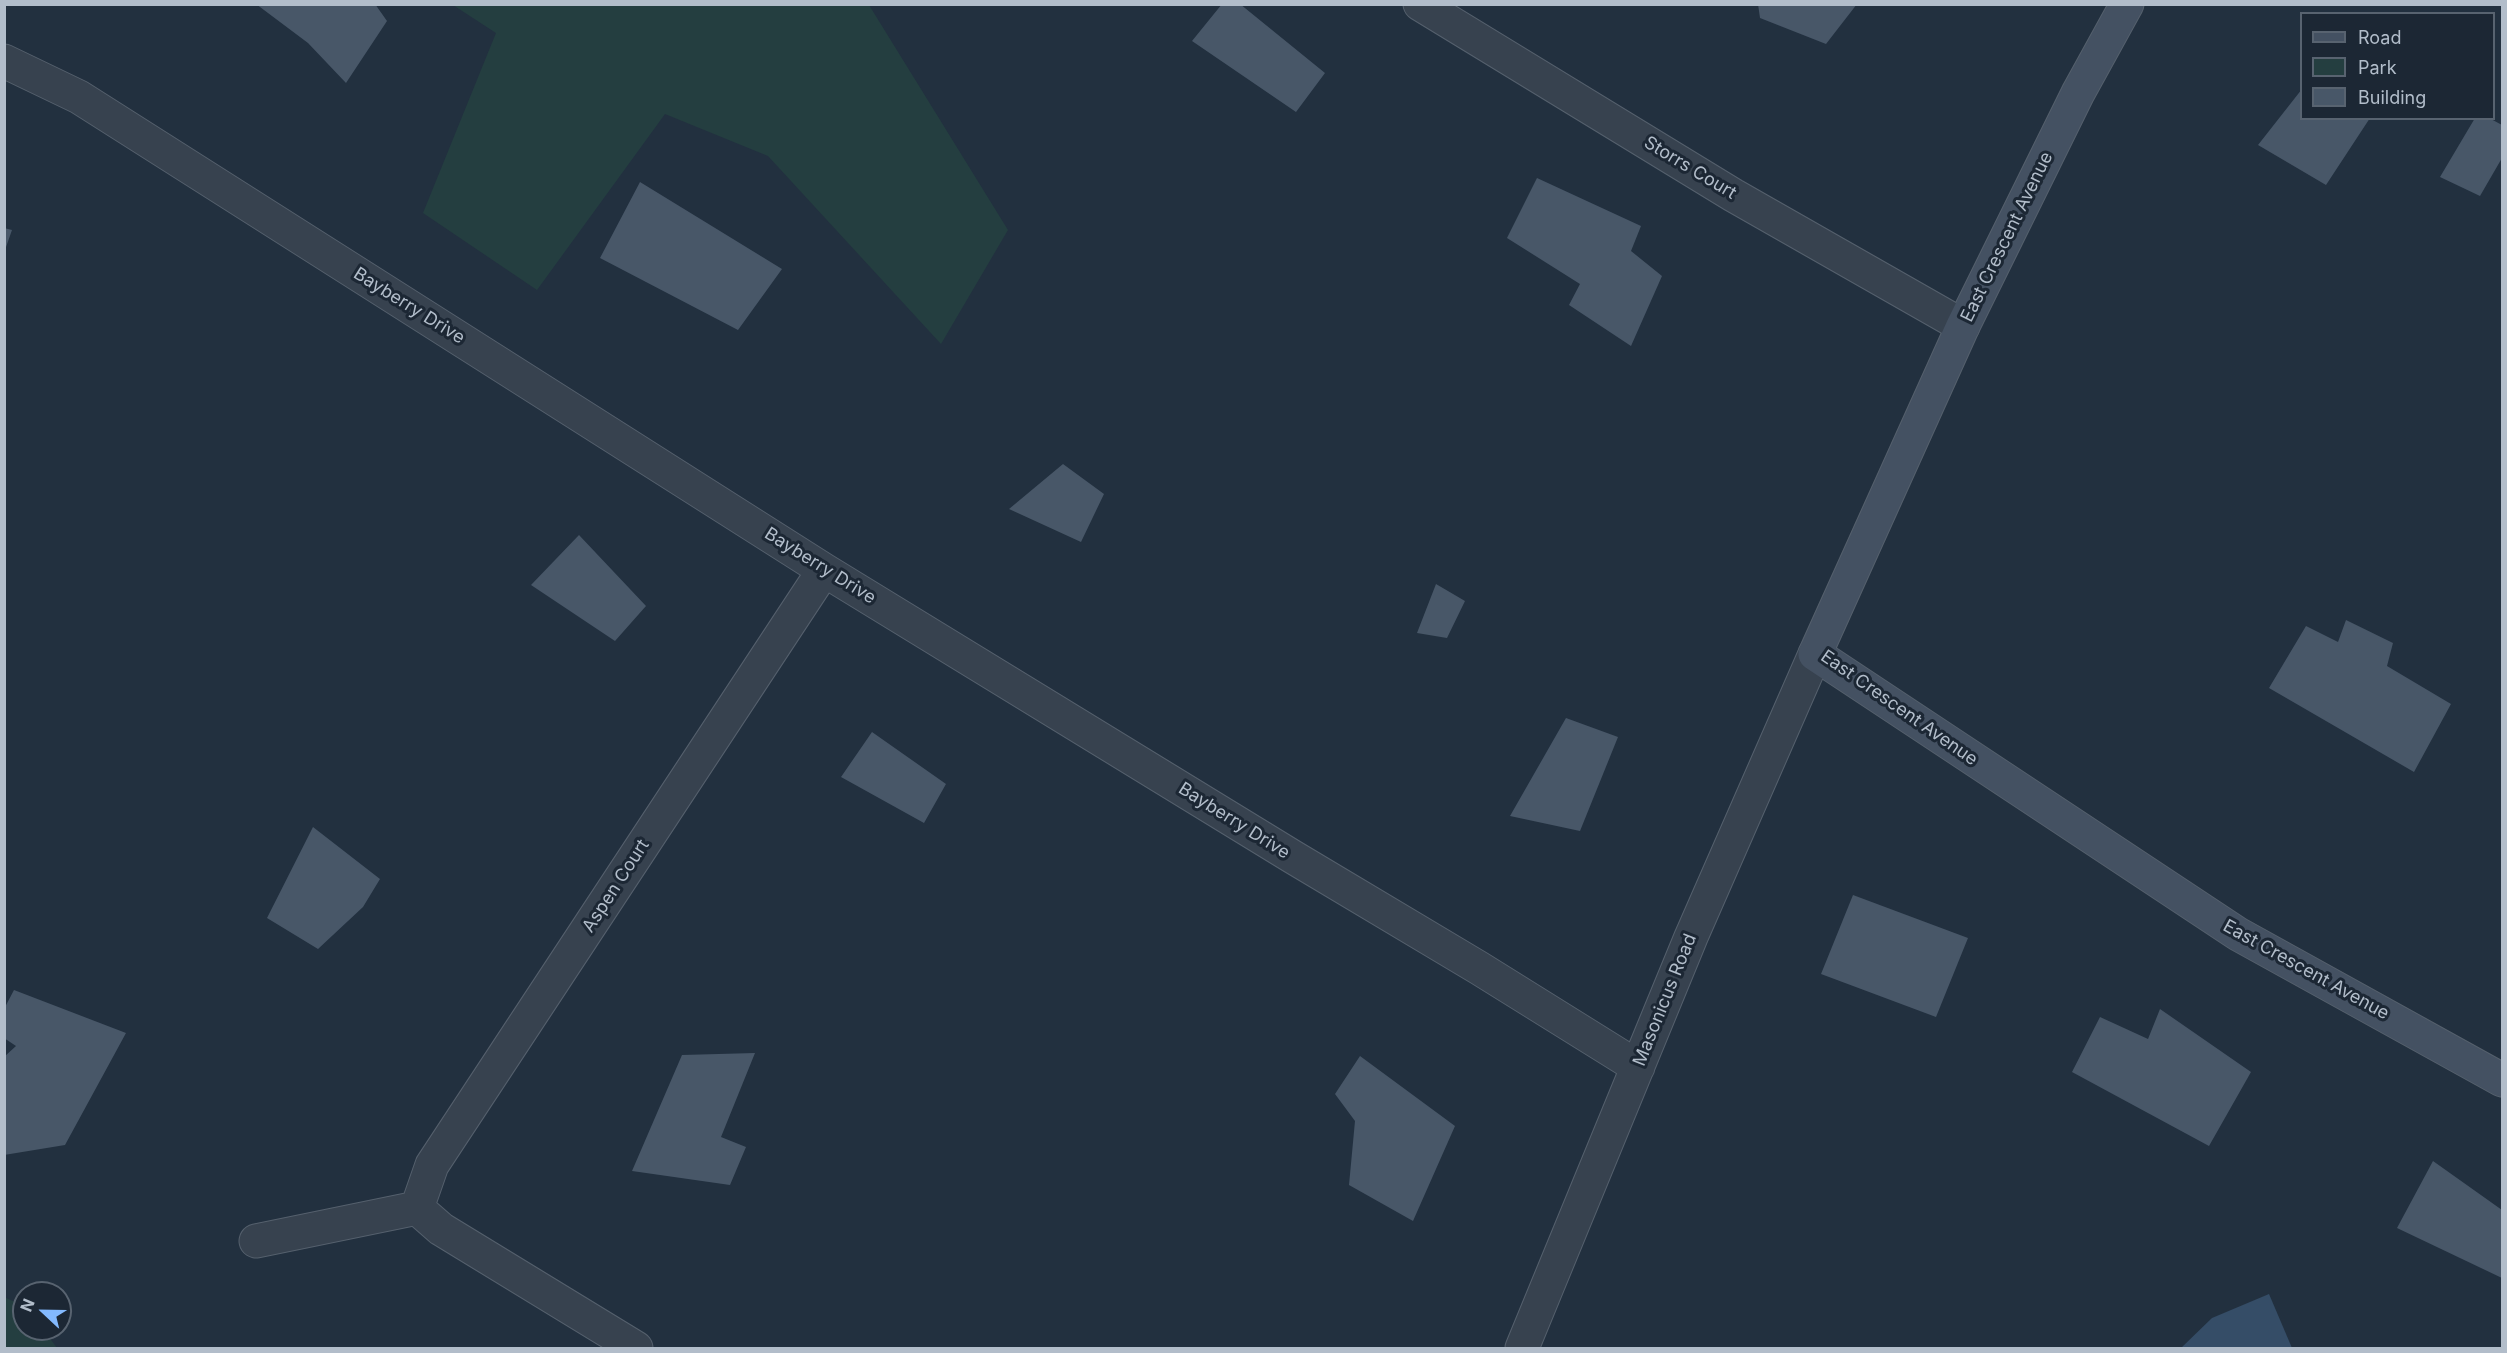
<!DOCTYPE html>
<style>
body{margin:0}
#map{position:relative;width:2507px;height:1353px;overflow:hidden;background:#22303f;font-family:Inter,sans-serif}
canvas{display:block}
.frame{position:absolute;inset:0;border:6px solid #b2bdca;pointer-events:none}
.legend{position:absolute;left:2300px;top:12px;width:195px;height:108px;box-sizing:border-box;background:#1c2734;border:2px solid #586370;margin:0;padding:8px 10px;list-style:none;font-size:18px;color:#b2bdca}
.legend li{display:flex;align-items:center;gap:12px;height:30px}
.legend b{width:30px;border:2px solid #586370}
.north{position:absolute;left:12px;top:1281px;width:60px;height:60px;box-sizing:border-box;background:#1c2734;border:2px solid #586370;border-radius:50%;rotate:292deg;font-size:16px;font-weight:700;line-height:24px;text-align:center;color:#b2bdca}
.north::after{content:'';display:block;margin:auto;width:21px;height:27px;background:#83b9fe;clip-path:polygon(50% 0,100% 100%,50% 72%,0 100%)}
</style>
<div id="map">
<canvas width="2507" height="1353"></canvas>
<div class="frame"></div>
<ul class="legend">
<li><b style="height:8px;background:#445162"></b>Road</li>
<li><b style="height:16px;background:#243e40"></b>Park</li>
<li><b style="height:16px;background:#485768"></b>Building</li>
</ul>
<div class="north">N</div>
</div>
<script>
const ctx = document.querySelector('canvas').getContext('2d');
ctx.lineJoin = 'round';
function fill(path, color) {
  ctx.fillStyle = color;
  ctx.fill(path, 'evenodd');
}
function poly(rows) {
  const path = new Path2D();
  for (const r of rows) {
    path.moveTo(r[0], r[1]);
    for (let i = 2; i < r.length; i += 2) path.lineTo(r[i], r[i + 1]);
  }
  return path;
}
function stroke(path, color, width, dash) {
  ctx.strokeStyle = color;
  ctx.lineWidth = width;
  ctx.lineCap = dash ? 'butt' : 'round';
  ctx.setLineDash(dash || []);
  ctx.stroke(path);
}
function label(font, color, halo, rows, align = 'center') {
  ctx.font = font + ' Inter,sans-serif';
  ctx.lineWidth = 6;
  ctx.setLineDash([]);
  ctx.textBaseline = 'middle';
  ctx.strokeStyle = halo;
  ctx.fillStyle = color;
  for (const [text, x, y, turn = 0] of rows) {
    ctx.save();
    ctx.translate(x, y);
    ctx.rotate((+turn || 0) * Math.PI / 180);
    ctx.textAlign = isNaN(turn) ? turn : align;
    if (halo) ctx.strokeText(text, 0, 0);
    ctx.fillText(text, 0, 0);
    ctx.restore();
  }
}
const green = poly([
 [869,5,1008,230,941,344,768,156,665,114,537,290,423,213,496,33,453,5],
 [4,1297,24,1306,24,1329,43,1329,57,1348,5,1348]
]);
const water = poly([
 [2269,1294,2292,1348,2181,1348,2212,1318]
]);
const building = poly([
 [256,4,375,4,387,21,346,83,308,43],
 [1222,4,1240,4,1325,73,1296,112,1192,41],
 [1758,4,1857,4,1826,44,1760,18],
 [2302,89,2302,118,2370,118,2326,185,2258,145],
 [2475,118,2489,118,2502,125,2502,158,2480,196,2440,177],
 [1537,178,1641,226,1631,251,1662,276,1631,346,1569,305,1580,284,1507,238],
 [640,182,782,269,738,330,600,258],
 [4,228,12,230,5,250,4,250],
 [1063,464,1104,494,1081,542,1009,509],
 [579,535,646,606,615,641,531,585],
 [1436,584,1465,601,1447,638,1417,633],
 [2346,620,2393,643,2387,666,2451,704,2414,772,2269,688,2306,626,2338,642],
 [1566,718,1618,737,1580,831,1510,816],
 [872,732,946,784,924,823,841,777],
 [313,827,380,879,363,907,318,949,267,918],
 [1853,895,1968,938,1936,1017,1821,974],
 [14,990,126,1033,65,1145,4,1155,4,1057,16,1046,4,1038,4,1009],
 [2160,1009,2251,1072,2209,1146,2072,1072,2100,1017,2148,1039],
 [755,1053,721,1137,746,1147,730,1185,632,1171,682,1055],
 [1360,1056,1455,1126,1413,1221,1349,1185,1355,1121,1335,1094],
 [2433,1161,2502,1210,2502,1278,2397,1228]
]);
const street = poly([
 [1420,4,1733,195,1963,326],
 [4,61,79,97,824,570,1293,857,1479,968,1638,1067],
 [417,1208,441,1229,636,1348],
 [256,1241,417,1208,432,1165,824,570],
 [1522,1348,1691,937,1815,654]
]);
const secondary = poly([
 [2127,4,2078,93,1963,326,1815,654,2238,934,2502,1080]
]);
const streetNames = [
 ["Storrs Court",1690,168,31],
 ["East Crescent Avenue",2007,237,-64],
 ["Bayberry Drive",409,306,32],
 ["Bayberry Drive",820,566,32],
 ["East Crescent Avenue",1899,708,35],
 ["Bayberry Drive",1234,821,32],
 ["Aspen Court",616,886,-57],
 ["East Crescent Avenue",2306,970,29],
 ["Masonicus Road",1665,1000,-68]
];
fill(green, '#243e40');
fill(water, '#354d67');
fill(building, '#485768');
stroke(street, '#55606d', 35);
stroke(secondary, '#55606d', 35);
stroke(street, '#37424f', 33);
stroke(secondary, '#445162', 33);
label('18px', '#b2bdca', '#1c2734', streetNames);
</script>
